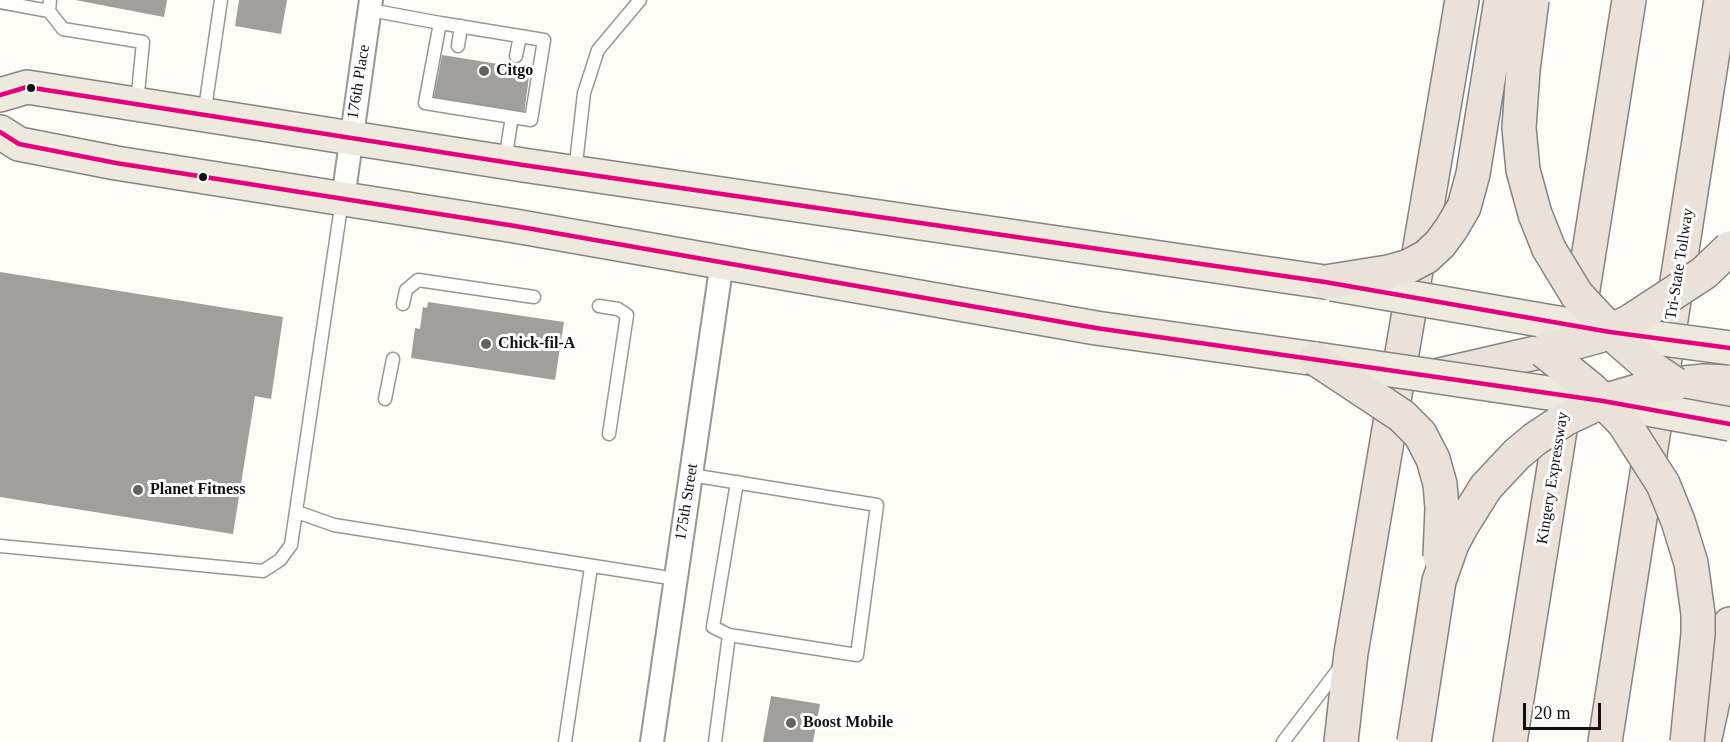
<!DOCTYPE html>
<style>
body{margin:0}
#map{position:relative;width:1730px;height:742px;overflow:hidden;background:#fdfcf7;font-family:Georgia,serif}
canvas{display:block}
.scale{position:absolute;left:1523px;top:703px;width:78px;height:27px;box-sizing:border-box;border:3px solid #111;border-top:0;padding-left:8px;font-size:18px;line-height:21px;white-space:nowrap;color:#111;-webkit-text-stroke:4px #fff;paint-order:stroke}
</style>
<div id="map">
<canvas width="1730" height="742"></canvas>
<div class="scale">20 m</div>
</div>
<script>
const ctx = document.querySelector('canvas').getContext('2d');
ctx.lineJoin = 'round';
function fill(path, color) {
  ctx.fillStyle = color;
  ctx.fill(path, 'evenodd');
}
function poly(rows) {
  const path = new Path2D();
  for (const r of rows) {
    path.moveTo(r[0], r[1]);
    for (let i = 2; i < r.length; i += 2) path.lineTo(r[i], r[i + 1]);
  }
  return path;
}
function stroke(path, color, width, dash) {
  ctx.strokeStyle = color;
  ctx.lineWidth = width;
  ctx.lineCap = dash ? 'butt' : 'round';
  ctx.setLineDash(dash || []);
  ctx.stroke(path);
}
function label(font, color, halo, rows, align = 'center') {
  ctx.font = font + ' Georgia,serif';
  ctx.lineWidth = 6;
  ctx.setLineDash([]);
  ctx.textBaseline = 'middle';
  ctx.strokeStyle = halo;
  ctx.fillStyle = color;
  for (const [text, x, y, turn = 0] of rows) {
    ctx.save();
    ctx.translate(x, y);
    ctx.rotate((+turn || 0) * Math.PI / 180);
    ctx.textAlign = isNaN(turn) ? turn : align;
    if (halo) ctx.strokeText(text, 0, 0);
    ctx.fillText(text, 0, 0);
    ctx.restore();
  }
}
const building = poly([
 [75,0,167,0,164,17],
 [239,0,287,0,281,34,235,26],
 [442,55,530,69,524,115,433,101],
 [0,272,283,317,271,399,255,396,233,534,0,497],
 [428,302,564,322,555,380,411,358,415,328,420,329,423,307,427,308],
 [771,696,820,704,813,742,763,742]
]);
const service = poly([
 [50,0,49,11,63,29,143,42,137,103],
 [0,2,49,11],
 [370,10,440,23],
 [440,23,544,40,531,120,425,103,440,23],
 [458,46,461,26],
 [516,56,520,36],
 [204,115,221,0],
 [505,160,512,117],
 [575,172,584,93,598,50,640,0],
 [403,304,406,290,418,280,534,297],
 [599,306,618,309,627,315,609,434],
 [385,399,393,359],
 [691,475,877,505,857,655,729,635,715,742],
 [297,512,334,525,676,579],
 [0,546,263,571,280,560,291,545,342,200],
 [729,635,713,627,737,482],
 [565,742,591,567],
 [1283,742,1341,666]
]);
const minor = poly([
 [343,199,371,0],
 [652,742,722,262]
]);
const primary = poly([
 [0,95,27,87,523,165,1325,282],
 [0,132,19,144,116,163,515,226,1096,328,1316,359]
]);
const motorway = poly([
 [1578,321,1629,0],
 [1435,376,1544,351],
 [1675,384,1699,398,1730,411],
 [1675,384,1704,381,1730,382],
 [1341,742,1351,653,1462,0],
 [1510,742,1565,399],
 [1605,742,1721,0],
 [1704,742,1730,624]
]);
const primaryBridge = poly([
 [1332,284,1610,332,1730,348],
 [1316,359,1603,401,1730,424]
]);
const motorwayBridge = poly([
 [1532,0,1523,70,1519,128,1523,170,1535,214,1549,249,1577,295,1620,341,1650,367,1675,384],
 [1325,282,1388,272,1409,266,1426,257,1440,244,1451,229,1464,207,1473,174,1501,0],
 [1544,351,1591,389,1624,423,1663,484,1678,521,1691,563,1698,614,1698,634,1687,742],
 [1544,351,1599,336,1629,322,1704,273,1730,248],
 [1316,359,1402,416,1420,434,1433,459,1440,484,1442,508,1440,557],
 [1414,742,1439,581,1452,544,1461,527,1486,487,1517,454,1535,439,1565,419,1603,401,1651,387,1675,384]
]);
const bus1 = poly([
 [0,95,27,87,523,165,1325,282,1610,332,1730,348],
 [0,132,19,144,116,163,515,226,1096,328,1603,401,1730,424]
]);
const markers = [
 [484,71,6,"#646362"],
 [31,88,5,"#111"],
 [203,177,5,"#111"],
 [486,344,6,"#646362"],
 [138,490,6,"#646362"],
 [791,723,6,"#646362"]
];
const poiNames = [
 ["Citgo",496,71],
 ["Chick-fil-A",498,344],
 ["Planet Fitness",150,490],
 ["Boost Mobile",803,723]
];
const streetNames = [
 ["176th Place",359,82,-81],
 ["Tri-State Tollway",1680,264,-81],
 ["Kingery Expressway",1553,478,-81],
 ["175th Street",687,502,-81]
];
fill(building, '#a19f9c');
stroke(service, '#979795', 15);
stroke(minor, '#979795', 26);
stroke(primary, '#858482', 36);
stroke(motorway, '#858482', 36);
stroke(service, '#fffffe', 12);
stroke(minor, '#fffffe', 22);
stroke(primary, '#ede9dc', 33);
stroke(motorway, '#eae1d8', 33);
stroke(primaryBridge, '#858482', 36, []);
stroke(motorwayBridge, '#858482', 36, []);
stroke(primaryBridge, '#ede9dc', 33);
stroke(motorwayBridge, '#eae1d8', 33);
stroke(bus1, '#e5007d', 4.5);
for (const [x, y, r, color] of markers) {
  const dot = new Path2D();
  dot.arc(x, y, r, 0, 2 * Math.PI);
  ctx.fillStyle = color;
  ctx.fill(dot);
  stroke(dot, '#fff', 2);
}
label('bold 16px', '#111', '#fff', poiNames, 'left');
label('16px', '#111', '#fff', streetNames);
</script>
